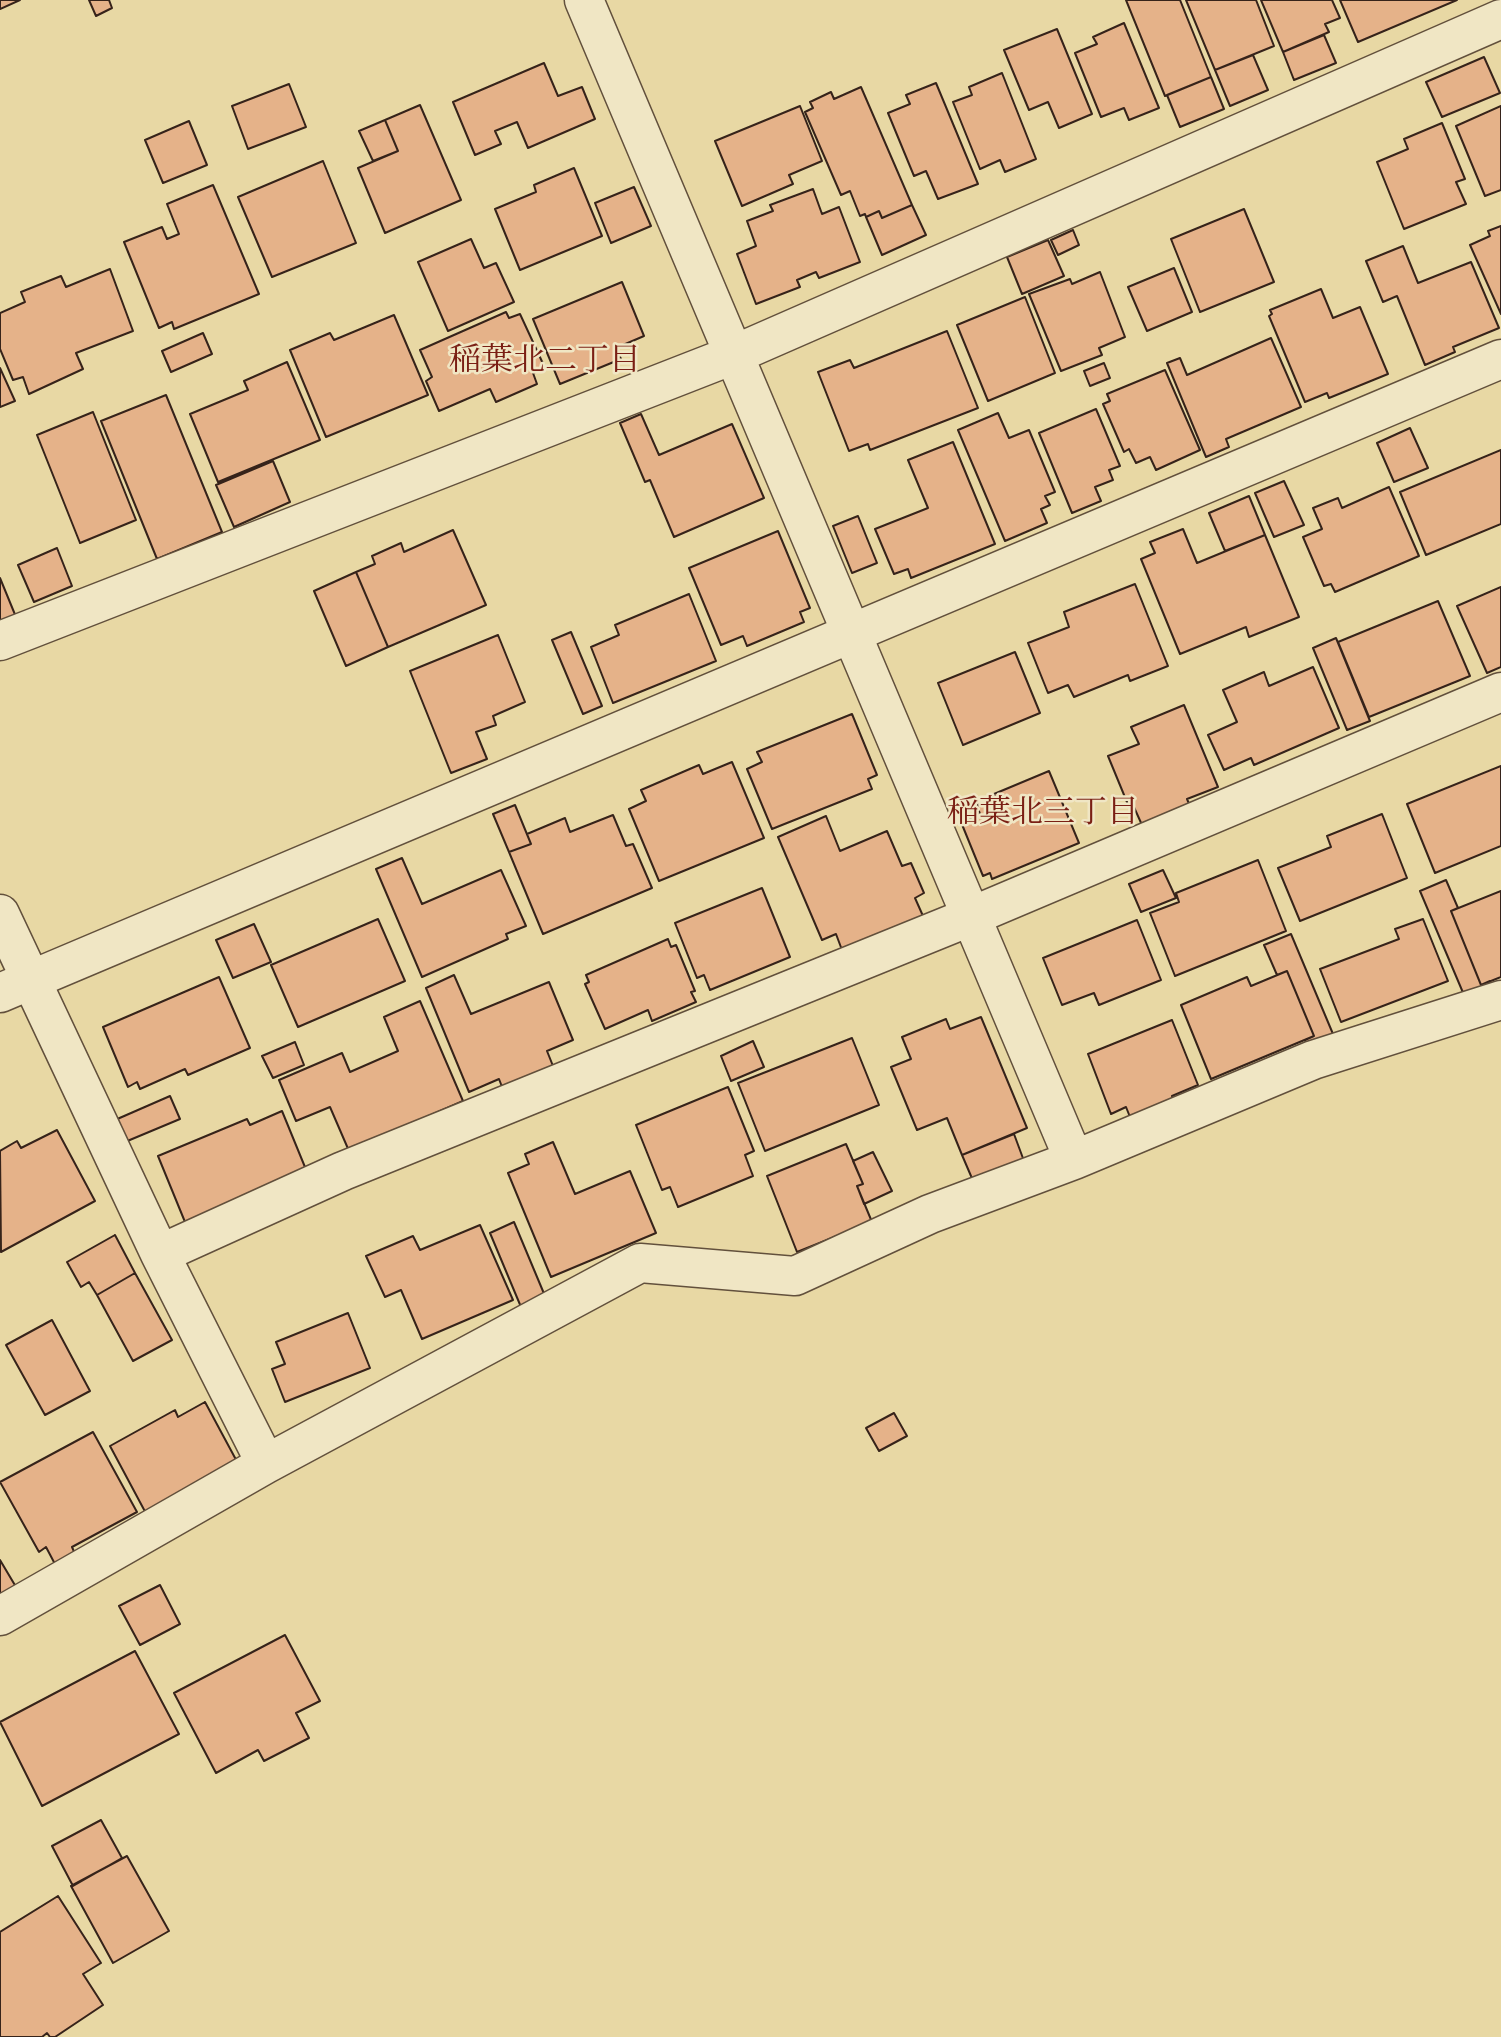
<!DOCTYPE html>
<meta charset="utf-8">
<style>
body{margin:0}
canvas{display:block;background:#e8d8a4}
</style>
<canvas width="1501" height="2037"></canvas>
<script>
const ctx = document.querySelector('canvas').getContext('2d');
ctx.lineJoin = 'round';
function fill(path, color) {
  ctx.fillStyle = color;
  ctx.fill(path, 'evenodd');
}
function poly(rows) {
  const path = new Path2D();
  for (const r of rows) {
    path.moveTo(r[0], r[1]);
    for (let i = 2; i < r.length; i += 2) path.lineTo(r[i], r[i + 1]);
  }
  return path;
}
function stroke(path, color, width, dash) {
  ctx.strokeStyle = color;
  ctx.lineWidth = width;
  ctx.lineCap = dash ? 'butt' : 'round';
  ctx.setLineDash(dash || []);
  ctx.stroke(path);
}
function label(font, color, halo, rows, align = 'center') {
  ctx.font = font + ' Cardo,"Noto Serif JP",serif';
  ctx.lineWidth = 5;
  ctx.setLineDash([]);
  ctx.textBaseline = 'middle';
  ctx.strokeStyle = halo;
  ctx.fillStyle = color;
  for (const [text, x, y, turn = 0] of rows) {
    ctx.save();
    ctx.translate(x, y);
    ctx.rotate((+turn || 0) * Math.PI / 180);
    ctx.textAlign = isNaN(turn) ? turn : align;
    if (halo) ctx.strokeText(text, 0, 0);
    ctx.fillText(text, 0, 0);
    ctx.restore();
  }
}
const building = poly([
 [0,0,20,0,0,9,0,0],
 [89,0,109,0,112,8,96,16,89,0],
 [1126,0,1180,0,1211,77,1165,96,1126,0],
 [1186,0,1256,0,1274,46,1215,70,1186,0],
 [1261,0,1332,0,1340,18,1325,24,1329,32,1283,52,1261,0],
 [1340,0,1457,0,1358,42,1340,0],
 [1124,23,1159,108,1129,120,1124,108,1101,117,1075,53,1097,44,1093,37,1124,23],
 [1057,29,1092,114,1059,128,1048,102,1029,110,1004,50,1057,29],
 [1324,35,1336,63,1294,80,1283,52,1324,35],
 [1253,55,1268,90,1230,106,1215,70,1253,55],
 [1484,57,1500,93,1442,117,1426,82,1484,57],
 [544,63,558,96,582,87,595,119,528,148,517,122,495,131,501,144,475,155,453,102,544,63],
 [1002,73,1036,159,1005,172,1000,160,980,169,953,102,972,95,969,87,1002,73],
 [1211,77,1224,109,1180,127,1167,95,1211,77],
 [936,83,978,184,938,199,926,171,914,176,888,113,910,104,906,95,936,83],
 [289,84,306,127,248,149,232,106,289,84],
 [861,87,912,205,882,218,879,211,866,217,865,214,860,216,850,191,841,195,805,112,813,108,810,102,831,92,834,99,861,87],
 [420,105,461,200,385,233,358,168,398,151,385,120,420,105],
 [800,106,822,161,789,175,793,184,742,206,715,141,800,106],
 [1501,106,1501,190,1485,196,1456,126,1501,106],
 [385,120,398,151,373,161,359,131,385,120],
 [189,121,207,165,163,183,145,140,189,121],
 [1442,123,1465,179,1456,182,1466,204,1404,229,1377,162,1408,149,1404,139,1442,123],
 [323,161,356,243,272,277,238,197,323,161],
 [574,168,602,236,520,270,495,209,536,192,534,185,574,168],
 [213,185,259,294,174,329,172,322,159,328,124,242,162,227,167,239,179,234,167,204,213,185],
 [634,187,651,226,611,243,595,203,634,187],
 [813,189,822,214,839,207,860,262,819,278,816,272,797,280,800,287,756,304,737,254,756,246,747,221,773,211,770,205,813,189],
 [912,205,926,235,882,255,866,217,879,211,882,218,912,205],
 [1244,209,1274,282,1200,312,1171,239,1244,209],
 [1501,226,1501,314,1470,245,1490,236,1488,231,1501,226],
 [1073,230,1079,245,1058,255,1051,240,1073,230],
 [471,239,484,268,496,263,514,302,448,331,418,262,471,239],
 [1048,240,1064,276,1022,294,1007,257,1048,240],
 [1403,246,1418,283,1471,262,1499,328,1453,347,1455,352,1425,365,1397,296,1383,302,1366,261,1403,246],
 [1174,268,1192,312,1147,331,1128,287,1174,268],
 [110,269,133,331,76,353,83,369,29,394,23,377,13,380,0,349,0,313,25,302,21,292,61,276,66,287,110,269],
 [1100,272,1125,337,1099,348,1102,355,1061,371,1029,294,1070,279,1072,284,1100,272],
 [622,282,644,336,616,348,621,359,560,384,533,319,622,282],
 [1321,289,1333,318,1360,307,1388,374,1329,398,1327,393,1305,402,1269,316,1272,314,1270,310,1321,289],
 [1025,297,1055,373,988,401,957,325,1025,297],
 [506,312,509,318,520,314,545,368,533,373,537,384,496,402,490,389,439,411,426,381,432,377,420,350,506,312],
 [394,315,428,395,326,437,290,350,330,333,334,340,394,315],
 [947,331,978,408,870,450,868,444,849,451,818,372,850,360,854,368,947,331],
 [203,333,212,354,171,372,162,351,203,333],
 [1271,338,1301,407,1226,439,1229,447,1206,457,1167,363,1180,358,1187,375,1271,338],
 [287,362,320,440,218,482,190,414,248,390,244,381,287,362],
 [1104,363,1110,378,1090,386,1084,371,1104,363],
 [0,368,15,401,0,407,0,368],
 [1165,370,1200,450,1156,470,1150,457,1136,463,1129,449,1124,452,1103,404,1110,401,1107,394,1165,370],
 [166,395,222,532,157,559,101,421,166,395],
 [1096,409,1120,466,1109,470,1113,480,1095,487,1101,501,1072,513,1039,433,1096,409],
 [93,412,136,520,80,543,37,435,93,412],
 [998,413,1009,438,1029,430,1055,492,1045,496,1050,505,1041,509,1047,523,1005,541,958,430,998,413],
 [641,414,659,455,732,424,764,498,674,537,650,480,645,482,620,423,641,414],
 [1410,428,1428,468,1394,482,1377,443,1410,428],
 [953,442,995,544,911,578,908,569,894,574,875,529,928,508,908,460,953,442],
 [1501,450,1501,524,1426,555,1400,492,1501,450],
 [273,461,290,502,234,527,216,485,273,461],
 [1284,481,1304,525,1274,537,1255,493,1284,481],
 [1389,487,1419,556,1335,592,1331,584,1324,586,1303,537,1322,529,1313,508,1338,498,1342,508,1389,487],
 [1249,496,1265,535,1225,551,1209,513,1249,496],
 [858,516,877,563,852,573,833,526,858,516],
 [1183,529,1197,563,1265,535,1299,617,1249,637,1246,627,1180,654,1141,559,1155,553,1150,542,1183,529],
 [453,530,486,605,388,647,356,572,375,564,372,556,401,543,404,552,453,530],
 [778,531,810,608,800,612,804,622,747,646,743,636,721,645,689,568,778,531],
 [57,548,72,586,34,602,18,565,57,548],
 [356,572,388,647,346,666,314,591,356,572],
 [0,578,16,617,0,624,0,578],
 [1135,584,1168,666,1130,681,1128,675,1074,697,1068,685,1048,693,1028,643,1069,627,1064,612,1135,584],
 [1501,587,1501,667,1487,673,1457,606,1501,587],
 [689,594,716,661,613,703,591,647,619,635,615,625,689,594],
 [1438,601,1470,676,1369,717,1338,642,1438,601],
 [571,632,602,706,583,714,552,640,571,632],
 [498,635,525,702,493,716,496,725,476,732,487,759,451,773,410,671,498,635],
 [1336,638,1370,721,1347,730,1313,648,1336,638],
 [1015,652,1040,713,963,745,938,683,1015,652],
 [1313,667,1339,728,1254,765,1251,758,1224,770,1208,735,1237,722,1223,690,1264,672,1269,686,1313,667],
 [1184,705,1218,787,1187,799,1190,806,1142,825,1133,805,1129,807,1108,756,1139,744,1131,727,1184,705],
 [852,714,877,775,868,779,872,789,772,829,747,769,762,762,757,752,852,714],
 [732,762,764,838,659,881,629,809,646,801,641,790,699,765,703,774,732,762],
 [1501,766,1501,846,1435,873,1407,804,1501,766],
 [1049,771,1079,843,992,879,990,873,983,876,961,822,980,814,977,805,996,797,994,794,1049,771],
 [515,805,531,844,509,852,493,814,515,805],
 [1382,814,1407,878,1300,921,1278,868,1331,847,1327,836,1382,814],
 [613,815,626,846,633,844,652,888,543,934,509,852,531,844,527,834,565,818,570,832,613,815],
 [826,816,840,851,887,831,902,866,911,863,924,893,915,898,923,916,842,950,836,934,822,940,778,837,826,816],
 [402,858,422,904,501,870,526,926,506,934,508,939,422,977,376,869,402,858],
 [1258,860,1286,931,1175,976,1150,913,1179,902,1176,893,1258,860],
 [1163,870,1176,898,1141,912,1129,884,1163,870],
 [1446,880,1458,908,1451,911,1481,985,1490,981,1491,984,1464,995,1420,891,1446,880],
 [762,888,790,957,710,990,704,975,697,978,675,923,762,888],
 [1501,891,1501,977,1481,985,1451,911,1501,891],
 [378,919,405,981,298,1027,271,965,378,919],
 [1423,919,1448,981,1341,1022,1320,969,1399,939,1395,929,1423,919],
 [1137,920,1161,980,1099,1005,1094,993,1062,1005,1043,958,1137,920],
 [254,924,271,962,233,978,216,940,254,924],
 [1291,934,1333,1034,1307,1045,1305,1040,1314,1036,1287,971,1277,975,1264,945,1291,934],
 [668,939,671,947,676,945,695,991,691,992,696,1002,652,1021,648,1010,605,1029,585,984,589,982,586,975,668,939],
 [1287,971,1314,1036,1211,1079,1181,1005,1247,977,1251,986,1287,971],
 [454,975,471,1014,549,982,573,1040,547,1051,555,1071,504,1092,499,1079,469,1092,426,988,454,975],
 [219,977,250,1048,188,1075,185,1069,140,1089,137,1082,128,1087,103,1027,219,977],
 [420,1001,463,1101,349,1151,330,1107,296,1121,279,1080,342,1053,350,1072,398,1051,384,1017,420,1001],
 [981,1017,1027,1128,962,1155,947,1118,917,1130,891,1067,911,1059,902,1037,946,1019,950,1029,981,1017],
 [1172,1020,1198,1085,1172,1096,1173,1100,1130,1117,1126,1107,1111,1114,1088,1054,1172,1020],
 [852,1038,879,1105,765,1151,738,1083,852,1038],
 [753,1041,764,1067,731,1081,721,1056,753,1041],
 [295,1042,304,1065,273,1078,262,1056,295,1042],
 [728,1087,754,1151,745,1155,753,1176,678,1207,670,1187,662,1190,636,1125,728,1087],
 [170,1096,180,1119,125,1142,115,1120,170,1096],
 [282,1111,307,1172,185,1222,158,1156,247,1119,250,1125,282,1111],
 [57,1130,95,1201,1,1252,0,1151,17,1141,21,1148,57,1130],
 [1014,1134,1024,1161,974,1183,962,1155,1014,1134],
 [553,1142,575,1194,630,1171,656,1233,551,1277,508,1173,529,1164,525,1154,553,1142],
 [846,1144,863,1184,857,1186,872,1222,797,1252,767,1176,846,1144],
 [873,1152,892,1191,864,1204,857,1186,863,1184,853,1161,873,1152],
 [514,1222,545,1296,521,1307,490,1233,514,1222],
 [480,1225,513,1300,422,1339,401,1290,385,1297,366,1256,413,1236,420,1250,480,1225],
 [115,1235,135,1273,97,1295,89,1282,81,1287,67,1262,115,1235],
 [135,1273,172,1340,133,1361,97,1295,135,1273],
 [348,1313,370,1368,285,1402,272,1369,285,1364,276,1342,348,1313],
 [52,1320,90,1391,45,1415,6,1345,52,1320],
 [205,1402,241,1469,149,1519,110,1446,175,1410,178,1417,205,1402],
 [894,1413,907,1436,879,1451,866,1428,894,1413],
 [93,1432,137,1512,72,1547,75,1554,56,1566,46,1547,39,1552,0,1482,93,1432],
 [0,1560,22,1597,0,1610,0,1560],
 [160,1585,180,1624,140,1645,119,1606,160,1585],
 [285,1635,320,1701,296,1713,309,1738,264,1761,258,1750,216,1773,174,1693,285,1635],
 [135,1651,179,1734,42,1806,0,1722,135,1651],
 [101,1820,122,1858,73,1886,52,1846,101,1820],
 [127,1856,169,1931,113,1963,71,1886,127,1856],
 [58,1896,101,1963,83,1974,103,2005,55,2037,50,2037,47,2033,42,2037,0,2037,0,1932,58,1896]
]);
const minor = poly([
 [584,0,1074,1160],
 [0,641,733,355,1501,19],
 [0,914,160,1254,266,1464],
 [0,993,1501,359],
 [160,1254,343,1171,972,916,1501,692],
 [0,1616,266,1464,640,1263,795,1276,930,1214,1074,1160,1313,1060,1501,1000]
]);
const neighbourhoodNames = [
 ["稲葉北二丁目",545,363],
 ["稲葉北三丁目",1043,815]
];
fill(building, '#e5b289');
stroke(building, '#36231a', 2);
stroke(minor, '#62503c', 41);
stroke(minor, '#f0e6c4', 38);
label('32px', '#7a1f14', '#f0e6c4', neighbourhoodNames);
</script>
